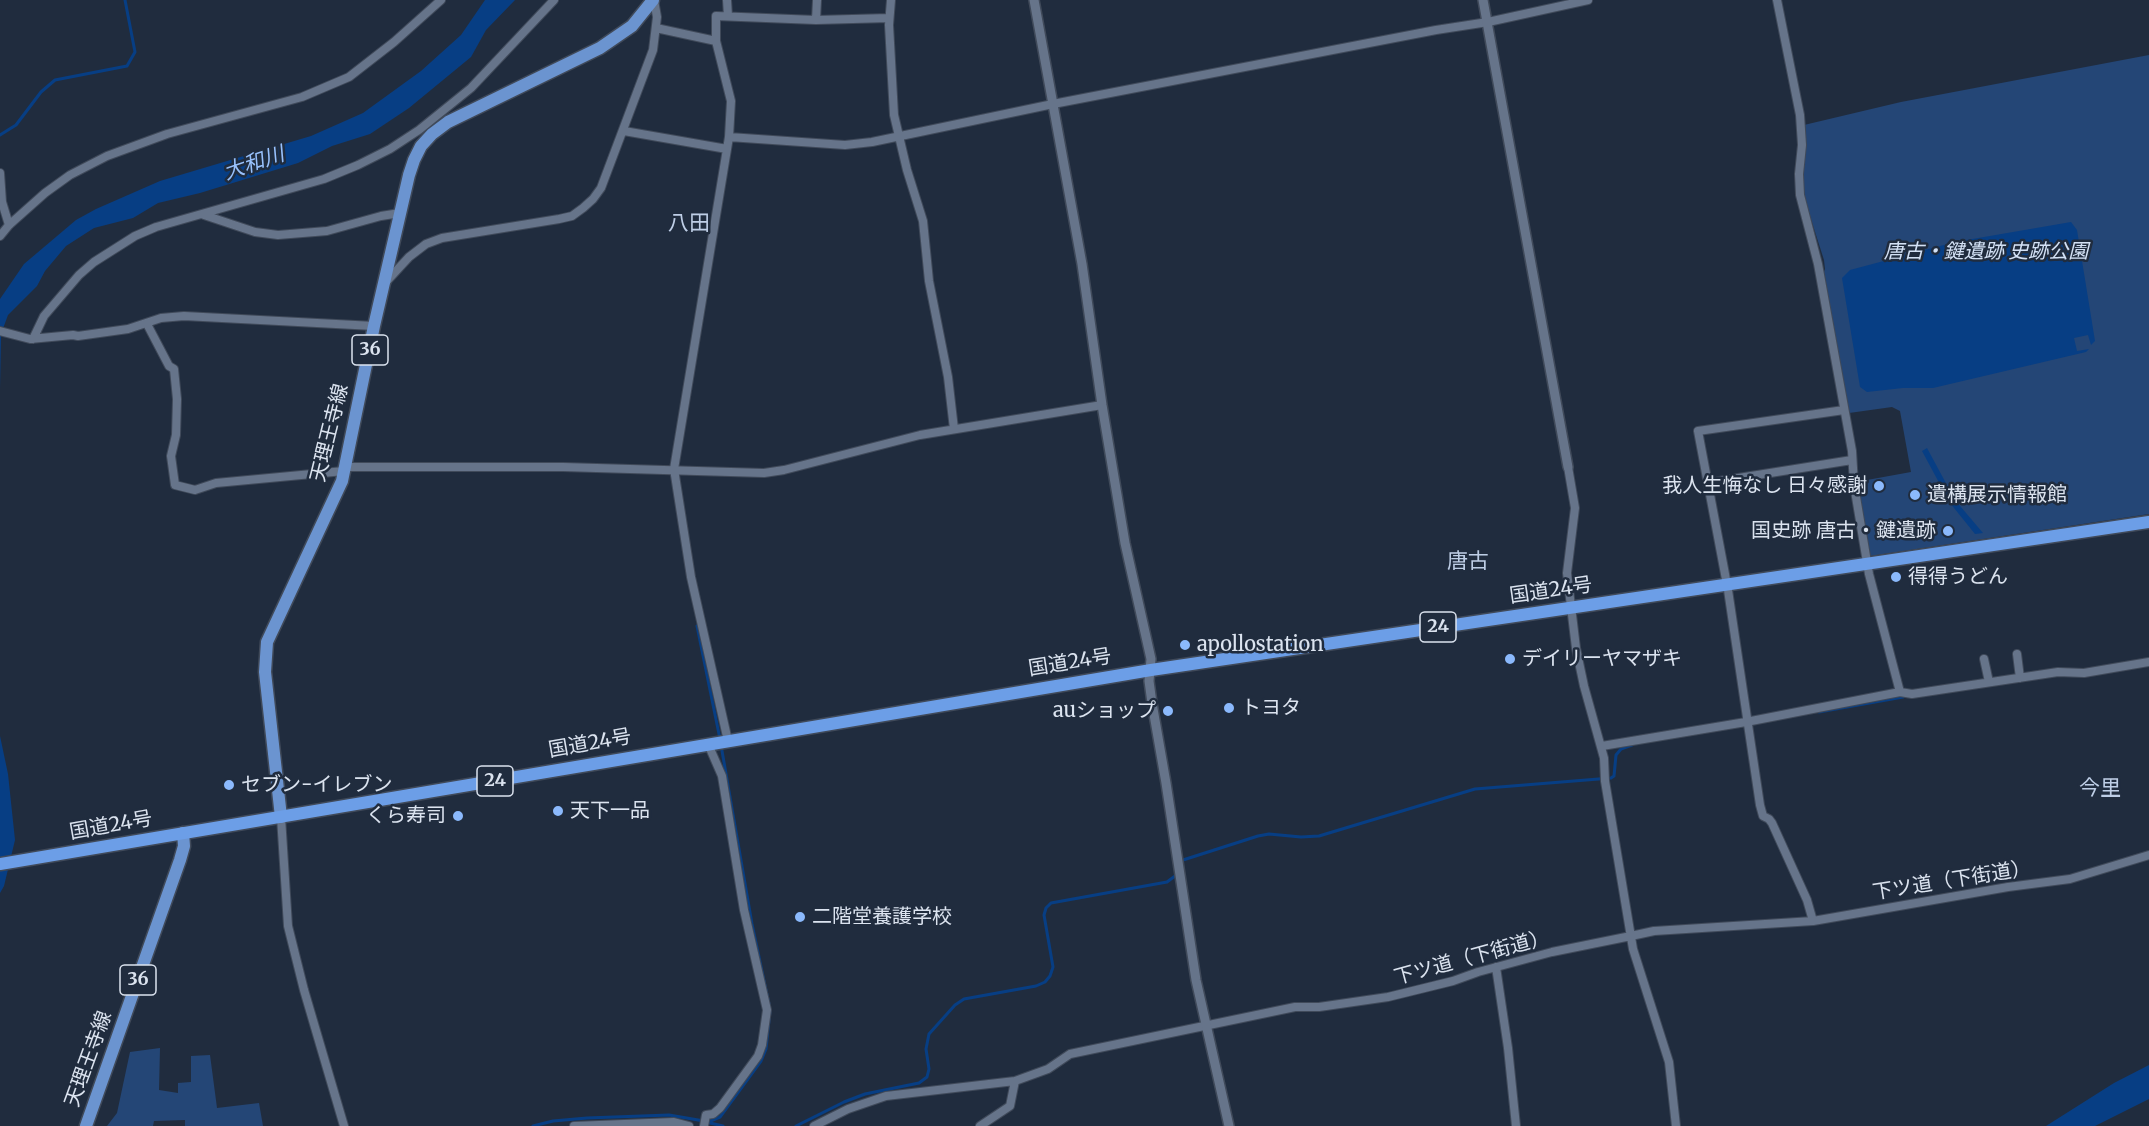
<!DOCTYPE html>
<meta charset="utf-8">
<style>
body{margin:0}
canvas{display:block;background:#202c3e}
</style>
<canvas width="2149" height="1126"></canvas>
<script>
const ctx = document.querySelector('canvas').getContext('2d');
ctx.lineJoin = 'round';
function fill(path, color) {
  ctx.fillStyle = color;
  ctx.fill(path, 'evenodd');
}
function poly(rows) {
  const path = new Path2D();
  for (const r of rows) {
    path.moveTo(r[0], r[1]);
    for (let i = 2; i < r.length; i += 2) path.lineTo(r[i], r[i + 1]);
  }
  return path;
}
function stroke(path, color, width, dash) {
  ctx.strokeStyle = color;
  ctx.lineWidth = width;
  ctx.lineCap = dash ? 'butt' : 'round';
  ctx.setLineDash(dash || []);
  ctx.stroke(path);
}
function label(font, color, halo, rows, align = 'center') {
  ctx.font = font + ' Merriweather,"Noto Sans JP",serif';
  ctx.lineWidth = 5;
  ctx.setLineDash([]);
  ctx.textBaseline = 'middle';
  ctx.strokeStyle = halo;
  ctx.fillStyle = color;
  for (const [text, x, y, turn = 0] of rows) {
    ctx.save();
    ctx.translate(x, y);
    ctx.rotate((+turn || 0) * Math.PI / 180);
    ctx.textAlign = isNaN(turn) ? turn : align;
    if (halo) ctx.strokeText(text, 0, 0);
    ctx.fillText(text, 0, 0);
    ctx.restore();
  }
}
const green = poly([
 [2149,55,2149,514,1870,556,1856,482,1911,472,1900,411,1892,407,1849,413,1824,272,1825,269,1824,260,1803,194,1802,174,1805,152,1804,125,1901,102],
 [160,1048,159,1090,178,1093,178,1083,191,1082,191,1056,210,1055,217,1108,259,1103,263,1126,185,1126,185,1120,154,1121,153,1126,107,1126,117,1113,130,1052]
]);
const water = poly([
 [485,0,515,0,486,30,471,57,409,108,370,134,332,146,298,163,200,193,158,203,133,218,94,228,66,246,45,271,37,286,8,315,1,334,0,389,0,299,24,264,76,220,96,209,160,181,311,136,363,113,421,71,461,35],
 [2071,222,2077,230,2095,341,2091,345,2088,335,2074,338,2077,351,2089,349,2086,352,1933,388,1903,388,1867,392,1860,387,1842,278,1850,270,1955,242],
 [1927,448,1955,500,1983,533,1975,534,1950,503,1922,451],
 [0,736,8,774,15,840,4,886,0,893],
 [2149,1065,2149,1099,2095,1126,2046,1126,2114,1083]
]);
const stream = poly([
 [0,135,16,125,41,92,55,80,127,66,135,52,125,0],
 [697,626,720,739],
 [1819,712,1903,697],
 [721,745,752,924,769,1004],
 [1183,860,1258,836,1269,834,1301,837,1319,836,1475,789,1611,778,1614,776,1616,755,1621,749,1632,745],
 [708,1122,720,1117,761,1061,766,1049,770,1011],
 [710,1123,723,1126],
 [533,1126,553,1121,587,1118,669,1115,704,1121],
 [796,1126,844,1102,865,1094,919,1083,927,1077,929,1069,926,1049,929,1034,955,1005,964,999,1036,986,1045,982,1050,976,1053,967,1044,915,1046,908,1051,903,1167,882,1175,876]
]);
const minor = poly([
 [727,0,728,16],
 [891,0,889,25,894,115,907,170,923,221,929,281,948,377,954,429],
 [1777,0,1800,115,1802,145,1799,174,1800,195,1818,264,1852,451,1854,485,1869,574,1900,692],
 [816,20,817,0],
 [656,28,716,41],
 [624,131,727,149],
 [729,137,845,145,872,142,1053,104,1436,30,1488,22,1588,0],
 [0,173,2,202,9,225],
 [204,215,255,232,278,235,327,231,381,216,400,213],
 [0,236,9,225,45,193,70,175,107,156,167,134,302,97,349,77,394,42,441,0],
 [385,283,409,257,426,244,442,238,559,219,572,216,583,208,593,199,601,188,653,50,657,17,654,0],
 [147,324,169,366,174,369,177,399,176,435,171,456,175,485,195,490,216,483,344,471],
 [0,331,30,339,73,335,78,336,128,329,161,318,184,316,374,326],
 [33,339,44,316,79,275,94,262,135,236,156,227,324,179,358,165,390,149,419,130,471,88,554,0],
 [345,467,563,467,764,473,784,470,920,435,1102,405],
 [1568,467,1575,508,1567,573,1576,648,1584,686,1604,758,1605,781,1633,949,1669,1062,1676,1126],
 [1707,483,1852,460],
 [2017,654,2020,678],
 [1984,659,1989,682],
 [728,741,691,577,674,469,729,137,731,101,716,41,716,16,816,20,889,18],
 [1602,746,1746,722,1900,692,1912,694,2058,672,2084,673,2149,662],
 [281,817,288,926,304,990,344,1126],
 [1813,921,1807,900,1772,823,1769,819,1763,816,1760,805,1728,590,1698,431,1844,410],
 [1496,967,1508,1048,1516,1126],
 [574,1126,674,1122,689,1126],
 [704,1126,706,1115,713,1114,720,1108,758,1056,762,1045,767,1010,744,910,722,776,708,744],
 [814,1126,848,1109,886,1096,1015,1081,1048,1069,1070,1054,1295,1007,1319,1007,1388,997,1453,981,1478,972,1552,952,1631,936,1654,931,1813,921,2008,887,2070,879,2149,855],
 [980,1126,1010,1106,1015,1081]
]);
const tertiary = poly([
 [1034,0,1082,264,1102,405,1125,543,1151,659,1149,681,1152,703,1166,783,1196,980,1229,1126],
 [1483,0,1568,467]
]);
const primary = poly([
 [281,817,265,672,267,642,342,481,374,326,409,175,414,160,421,146,432,134,448,122,600,48,632,26,653,0],
 [86,1126,180,860,184,846,183,833]
]);
const trunk = poly([
 [0,864,1151,670,2149,522]
]);
const markers = [
 [1879,486,6,"#8bb9fc"],
 [1915,495,6,"#8bb9fc"],
 [1948,531,6,"#8bb9fc"],
 [1896,577,6,"#8bb9fc"],
 [1185,645,6,"#8bb9fc"],
 [1510,659,6,"#8bb9fc"],
 [1229,708,6,"#8bb9fc"],
 [1168,711,6,"#8bb9fc"],
 [229,785,6,"#8bb9fc"],
 [558,811,6,"#8bb9fc"],
 [458,816,6,"#8bb9fc"],
 [800,917,6,"#8bb9fc"]
];
const shields = [
 [370,350,36],
 [1438,627,36],
 [495,781,36],
 [138,980,36]
];
const shieldNames = [
 ["36",370,350],
 ["24",1438,627],
 ["24",495,781],
 ["36",138,980]
];
const parkNames = [
 ["唐古・鍵遺跡 史跡公園",1986,252]
];
const streetNames = [
 ["天理王寺線",330,433,-76],
 ["国道24号",1551,591,-8],
 ["国道24号",1070,663,-9],
 ["国道24号",590,744,-10],
 ["国道24号",111,826,-10],
 ["下ツ道（下街道）",1952,881,-9],
 ["下ツ道（下街道）",1472,958,-15],
 ["天理王寺線",89,1059,-70]
];
const poiNames = [
 ["我人生悔なし 日々感謝",1867,486,"right"],
 ["遺構展示情報館",1927,495],
 ["国史跡 唐古・鍵遺跡",1936,531,"right"],
 ["得得うどん",1908,577],
 ["apollostation",1197,645],
 ["デイリーヤマザキ",1522,659],
 ["トヨタ",1241,708],
 ["auショップ",1156,711,"right"],
 ["セブン-イレブン",241,785],
 ["天下一品",570,811],
 ["くら寿司",446,816,"right"],
 ["二階堂養護学校",812,917]
];
const waterNames = [
 ["大和川",254,164,-19]
];
const neighbourhoodNames = [
 ["八田",689,224],
 ["唐古",1468,562],
 ["今里",2100,789]
];
fill(green, '#244676');
fill(water, '#073e84');
stroke(stream, '#073e84', 3);
stroke(minor, '#404a5a', 10);
stroke(tertiary, '#404a5a', 12);
stroke(primary, '#404a5a', 15);
stroke(trunk, '#404a5a', 15);
stroke(minor, '#66748a', 8);
stroke(tertiary, '#66748a', 9);
stroke(primary, '#6b94d0', 12);
stroke(trunk, '#6c9ee7', 12);
for (const [x, y, r, color] of markers) {
  const dot = new Path2D();
  dot.arc(x, y, r, 0, 2 * Math.PI);
  ctx.fillStyle = color;
  ctx.fill(dot);
  stroke(dot, '#202c3e', 2);
}
for (const [x, y, w] of shields) {
  const box = new Path2D();
  box.roundRect(x - w / 2, y - 15, w, 30, 4.5);
  ctx.fillStyle = '#202c3e';
  ctx.fill(box);
  stroke(box, '#dbe3ef', 1.5);
}
label('bold 18px', '#dbe3ef', null, shieldNames);
label('italic 20px', '#d3e1f5', '#202c3e', parkNames);
label('20px', '#dbe3ef', '#202c3e', streetNames);
label('20px', '#dbe3ef', '#202c3e', poiNames, 'left');
label('italic 21px', '#98c1fc', '#202c3e', waterNames);
label('21px', '#becee6', '#202c3e', neighbourhoodNames);
</script>
